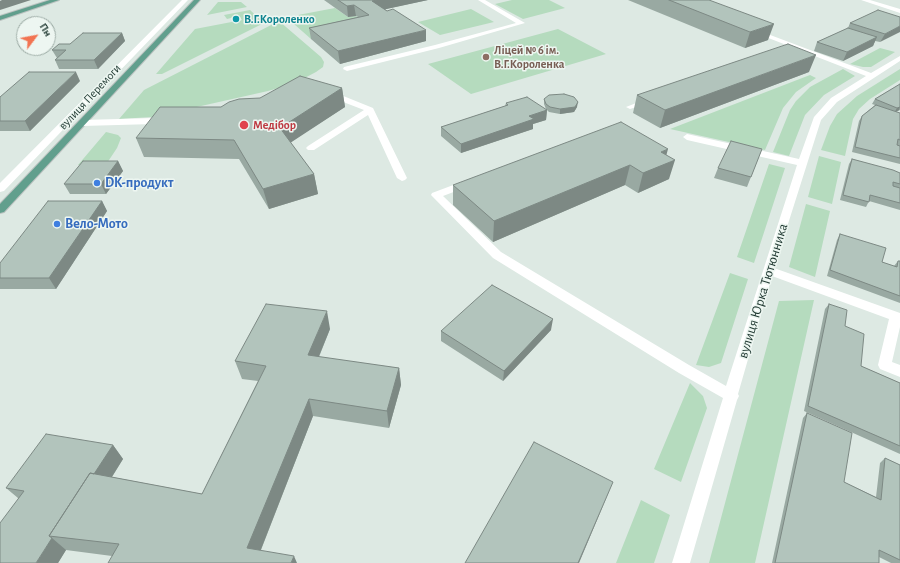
<!DOCTYPE html>
<meta charset="utf-8">
<style>
body{margin:0}
#map{position:relative;width:900px;height:563px;overflow:hidden;background:#dde9e3;font-family:"Alegreya Sans",sans-serif}
canvas{display:block}
.north{position:absolute;left:16px;top:16px;width:40px;height:40px;box-sizing:border-box;background:#edf6f1;border:1px solid #9baaa4;border-radius:50%;rotate:58deg;font-size:11px;font-weight:700;line-height:16px;text-align:center;color:#1f3831}
.north::after{content:'';display:block;margin:auto;width:14px;height:18px;background:#f27452;clip-path:polygon(50% 0,100% 100%,50% 72%,0 100%)}
</style>
<div id="map">
<canvas width="900" height="563"></canvas>
<div class="north">Пн</div>
</div>
<script>
const ctx = document.querySelector('canvas').getContext('2d');
ctx.lineJoin = 'round';
function fill(path, color) {
  ctx.fillStyle = color;
  ctx.fill(path, 'evenodd');
}
function poly(rows) {
  const path = new Path2D();
  for (const r of rows) {
    path.moveTo(r[0], r[1]);
    for (let i = 2; i < r.length; i += 2) path.lineTo(r[i], r[i + 1]);
  }
  return path;
}
function stroke(path, color, width, dash) {
  ctx.strokeStyle = color;
  ctx.lineWidth = width;
  ctx.lineCap = dash ? 'butt' : 'round';
  ctx.setLineDash(dash || []);
  ctx.stroke(path);
}
function label(font, color, halo, rows, align = 'center') {
  ctx.font = font + ' "Alegreya Sans",sans-serif';
  ctx.lineWidth = 3;
  ctx.setLineDash([]);
  ctx.textBaseline = 'middle';
  ctx.strokeStyle = halo;
  ctx.fillStyle = color;
  for (const [text, x, y, turn = 0] of rows) {
    ctx.save();
    ctx.translate(x, y);
    ctx.rotate((+turn || 0) * Math.PI / 180);
    ctx.textAlign = isNaN(turn) ? turn : align;
    if (halo) ctx.strokeText(text, 0, 0);
    ctx.fillText(text, 0, 0);
    ctx.restore();
  }
}
const green = poly([
 [512,0,549,0,565,8,523,19,495,4],
 [218,2,241,2,247,7,207,15],
 [335,8,348,17,356,16,370,26,311,39,294,24,305,22,298,15],
 [471,9,494,22,440,35,418,22],
 [250,10,264,23,162,74,156,74,195,29,242,20,239,16,227,19,224,15],
 [279,21,321,57,324,62,323,67,316,72,293,84,268,91,152,117,119,119,144,90],
 [558,29,606,54,471,94,428,64],
 [880,48,895,52,871,67,863,67,850,64],
 [843,69,855,76,824,95,805,115,789,156,773,152,790,110,796,101,810,87],
 [900,69,900,80,870,99,859,109,853,119,845,156,821,150,830,126,837,114,857,96],
 [810,75,816,78,796,92,783,108,765,150,670,129],
 [106,132,118,135,121,138,117,148,105,166,78,165],
 [819,156,841,162,832,204,808,197],
 [769,164,785,168,754,263,737,257],
 [806,204,830,211,815,277,789,267],
 [730,273,748,279,721,363,709,367,696,365],
 [814,300,755,563,709,563,779,301],
 [690,383,703,396,707,408,681,482,654,469],
 [641,500,670,515,654,563,616,563]
]);
const minor = poly([
 [182,0,188,0,4,191,0,192,0,183,182,0],
 [478,0,485,0,525,23,439,48,347,71,343,69,344,67,435,45,516,23,478,0],
 [861,0,870,0,900,9,900,13,861,0],
 [753,30,757,30,871,73,900,56,900,61,837,102,821,120,774,268,900,313,900,327,892,362,900,365,900,377,880,369,878,365,889,319,772,276,738,394,739,396,737,400,690,563,672,563,723,398,679,373,493,258,431,195,432,193,464,181,472,181,473,183,472,185,443,196,501,252,689,365,726,386,797,165,687,140,683,137,687,134,799,159,814,117,831,98,866,76,753,32,753,30],
 [325,91,331,91,373,108,407,178,405,180,402,181,397,178,368,115,314,150,308,150,306,148,308,146,364,110,325,95,325,91],
 [649,98,653,100,652,102,630,109,626,107,649,98],
 [165,116,169,119,168,121,154,124,82,126,78,123,82,120,154,118,165,116]
]);
const major = poly([
 [50,0,59,0,0,20,0,16,50,0],
 [194,0,200,0,4,212,0,213,0,204,194,0]
]);
const wall = poly([
 [324,0,428,0,385,9,426,41,340,64,311,39,309,28,358,17,356,16,348,17],
 [628,0,709,0,768,40,745,48],
 [900,17,880,42,875,41,873,46,843,61,814,51,817,42,848,28,850,23],
 [122,33,125,41,98,69,59,69,55,60,57,58,52,50,70,44],
 [809,72,660,128,633,113,637,95],
 [80,81,30,131,0,131,0,97],
 [900,84,900,110,896,112,900,113,900,164,852,152,859,121,862,116,875,105,872,104,875,99],
 [342,88,345,107,290,142,314,174,318,194,269,209,239,159,144,157,136,138,221,107,260,98],
 [544,99,577,107,574,112,560,114,549,112,547,110,546,120,533,124,533,129,461,153,441,136,441,127,505,106,506,103,546,109,544,104],
 [762,149,747,187,714,178,718,168],
 [667,155,669,179,638,193,625,185,493,242,453,205,453,185],
 [852,159,900,173,900,210,869,201,866,207,840,200,849,164],
 [118,161,123,171,106,194,70,194,64,184],
 [102,201,107,211,56,289,0,289,0,278],
 [840,234,882,262,894,266,898,261,900,261,900,303,827,276,837,240],
 [829,304,845,326,861,366,900,383,900,454,804,411,825,309],
 [330,329,319,357,399,368,401,385,389,428,313,416,261,550,112,556,66,550,58,563,18,498,6,488,113,445,123,459,112,477,202,494,258,381,242,379,235,361],
 [551,330,503,381,441,341,441,331],
 [807,413,844,482,876,497,880,463,885,458,900,465,900,563,891,563,879,557,879,563,772,563,803,418]
]);
const shadedWall = poly([
 [2,0,31,0,0,10,0,1],
 [377,0,428,0,373,12,372,1],
 [354,5,356,16,348,17,347,6],
 [774,24,768,40,745,48,750,32],
 [900,26,900,32,880,42,885,34],
 [426,30,426,41,340,64,338,51],
 [122,33,125,41,98,69,94,60],
 [877,37,873,46,843,61,847,52],
 [816,55,809,72,660,128,665,110],
 [76,72,80,81,30,131,25,121],
 [342,88,345,107,284,147,280,128],
 [578,102,577,107,574,112,560,114,560,109],
 [900,107,899,110,894,113,897,108],
 [547,110,546,120,533,124,533,129,461,153,461,144,529,116],
 [668,149,664,164,675,160,669,179,638,193,643,173,661,152],
 [118,161,123,171,106,194,101,184],
 [630,165,625,185,493,242,494,221],
 [314,174,318,194,269,209,263,189],
 [102,201,107,211,56,289,49,278],
 [327,311,330,329,312,373,308,355],
 [553,319,551,330,503,381,504,371],
 [399,368,401,385,389,428,387,411],
 [309,399,313,416,256,562,247,548],
 [113,445,123,459,73,539,53,536],
 [613,482,579,563,578,563],
 [52,538,66,550,58,563,36,563],
 [294,556,297,563,291,563]
]);
const building = poly([
 [338,0,377,0,372,1,387,11,393,9,426,30,338,51,309,28,369,15,354,5,347,6,338,0],
 [669,0,709,0,774,24,750,32,669,0],
 [878,10,900,17,900,26,885,34,850,23,878,10],
 [848,28,877,37,847,52,817,42,848,28],
 [83,33,122,33,94,60,55,60,66,50,52,50,59,44,70,44,83,33],
 [788,44,816,55,665,110,637,95,788,44],
 [29,72,76,72,25,121,0,121,0,97,29,72],
 [300,76,342,88,280,128,314,174,263,189,234,140,136,138,160,107,221,107,229,102,239,99,260,98,300,76],
 [900,84,900,107,897,108,875,99,900,84],
 [564,94,574,97,578,102,575,107,560,109,550,107,546,104,544,99,549,95,564,94],
 [527,97,547,110,529,116,534,119,461,144,441,127,508,105,506,103,527,97],
 [876,105,900,113,900,140,898,139,897,145,900,146,900,158,855,147,862,116,876,105],
 [621,122,668,149,661,152,675,160,643,173,630,165,494,221,453,185,621,122],
 [731,141,762,149,751,177,718,168,731,141],
 [852,159,893,170,900,173,900,184,893,182,893,186,900,188,900,203,870,195,869,202,843,195,852,159],
 [83,161,118,161,101,184,64,184,83,161],
 [48,201,102,201,49,278,0,278,0,263,48,201],
 [840,234,886,248,882,262,897,267,898,261,900,261,900,296,830,270,840,234],
 [492,285,553,319,504,371,441,331,492,285],
 [266,304,327,311,308,355,399,368,387,411,309,399,247,548,294,556,291,563,108,563,119,544,49,536,90,473,202,494,266,366,235,361,266,304],
 [829,304,847,310,845,326,864,334,861,366,900,383,900,446,808,406,829,304],
 [807,413,852,433,844,482,881,500,885,458,900,465,900,560,879,550,879,563,775,563,807,413],
 [46,434,113,445,94,474,90,473,49,536,52,538,36,563,0,563,0,523,24,491,6,488,46,434],
 [534,442,613,482,578,563,465,563,534,442]
]);
const markers = [
 [236,19,4,"#0f9aa8"],
 [486,57,4,"#8d6e63"],
 [244,125,5,"#e0444e"],
 [97,183,4,"#3f7fe0"],
 [57,224,4,"#3f7fe0"]
];
const farCulturenames = [
 ["В.Г.Короленко",244,19]
];
const farEducationnames = [
 ["Ліцей № 6 ім.",494,50],
 ["В.Г.Короленка",494,64]
];
const farStreetnames = [
 ["вулиця Перемоги",90,97,-47]
];
const farHealthnames = [
 ["Медібор",253,125]
];
const shopNames = [
 ["DK-продукт",105,183],
 ["Вело-Мото",65,224]
];
const streetNames = [
 ["вулиця Юрка Тютюнника",763,291,-73]
];
fill(green, '#b5dbbe');
stroke(major, '#bcc3c1', 2);
fill(minor, '#fff');
fill(major, '#619f8d');
fill(wall, '#99a9a2');
fill(shadedWall, '#7d8984');
fill(building, '#b2c4bc');
stroke(building, '#7d8984', 1);
for (const [x, y, r, color] of markers) {
  const dot = new Path2D();
  dot.arc(x, y, r, 0, 2 * Math.PI);
  ctx.fillStyle = color;
  ctx.fill(dot);
  stroke(dot, '#edf6f1', 1.5);
}
label('bold 12px', '#0d838f', '#edf6f1', farCulturenames, 'left');
label('bold 12px', '#785e54', '#edf6f1', farEducationnames, 'left');
label('12px', '#1f3831', '#edf6f1', farStreetnames);
label('bold 12px', '#be3a42', '#edf6f1', farHealthnames, 'left');
label('bold 14px', '#366cbe', '#edf6f1', shopNames, 'left');
label('14px', '#1f3831', '#edf6f1', streetNames);
</script>
